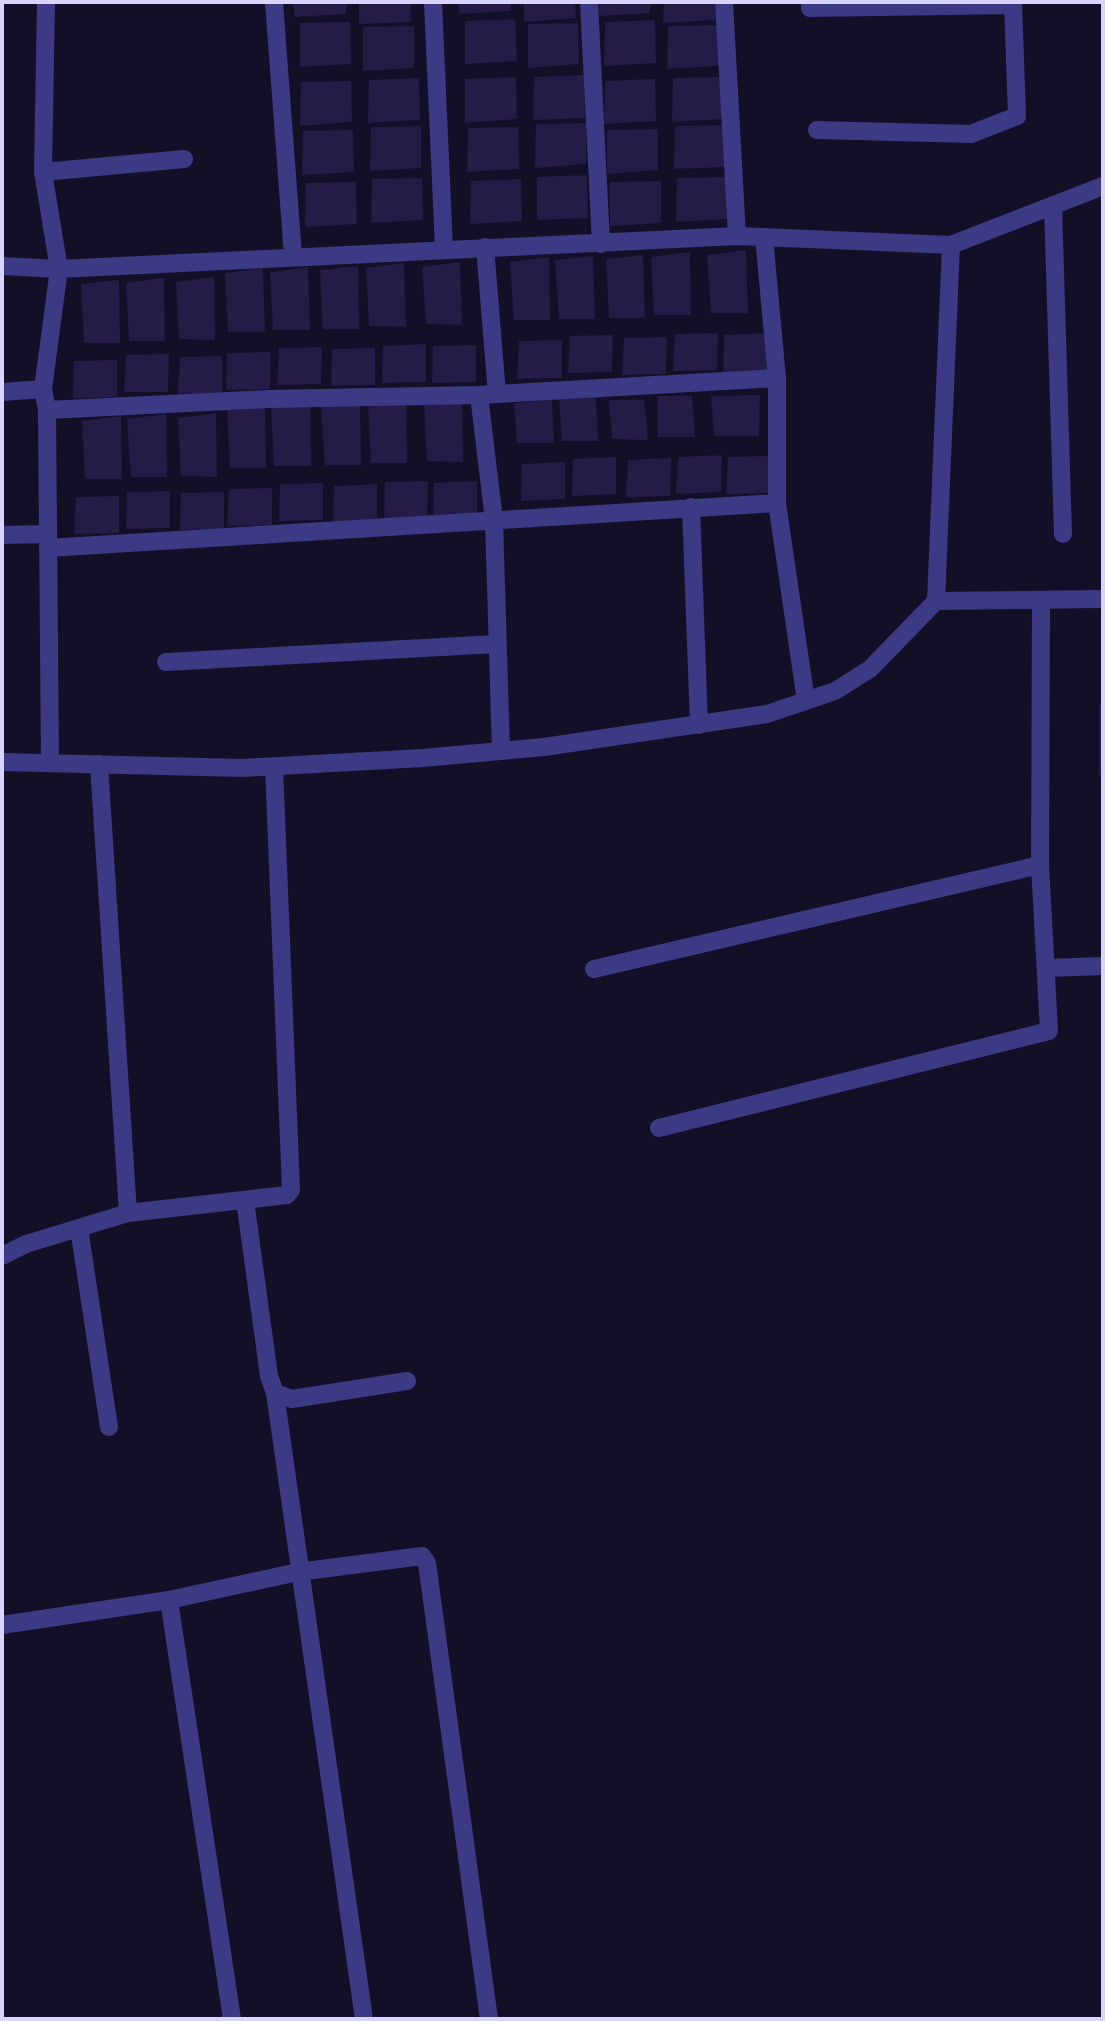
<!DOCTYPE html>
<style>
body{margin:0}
#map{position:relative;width:1105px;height:2021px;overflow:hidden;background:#130f26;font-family:"Exo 2",sans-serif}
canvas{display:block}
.frame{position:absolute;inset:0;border:4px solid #d9d4ff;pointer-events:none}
</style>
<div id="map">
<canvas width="1105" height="2021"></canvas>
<div class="frame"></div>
</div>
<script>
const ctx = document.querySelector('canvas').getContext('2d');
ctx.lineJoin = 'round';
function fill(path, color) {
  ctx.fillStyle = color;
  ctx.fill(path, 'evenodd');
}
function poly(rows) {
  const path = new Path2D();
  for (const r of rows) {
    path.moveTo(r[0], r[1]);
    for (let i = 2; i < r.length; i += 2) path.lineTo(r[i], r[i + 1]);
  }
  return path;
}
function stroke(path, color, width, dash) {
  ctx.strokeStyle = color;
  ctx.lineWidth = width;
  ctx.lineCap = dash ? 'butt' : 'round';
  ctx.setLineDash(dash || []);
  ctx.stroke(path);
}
const building = poly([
 [294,2,346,2,346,14,294,17],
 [359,2,410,2,411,22,359,24],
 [459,2,511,2,511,11,459,14],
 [524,2,575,2,576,18,524,22],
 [599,2,650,2,650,13,599,16],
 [664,2,715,2,715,20,663,23],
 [515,19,517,61,465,64,465,21],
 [655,20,656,63,604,66,605,22],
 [350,22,351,64,300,67,300,23],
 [578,23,579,64,528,68,528,24],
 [718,25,718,66,667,69,668,26],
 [414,26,414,68,363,71,363,27],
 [584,75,585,118,533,120,534,77],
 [516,77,517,119,465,123,465,79],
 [723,77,724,119,672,122,673,78],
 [419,78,420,120,368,123,369,80],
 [655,79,656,121,604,124,605,81],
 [351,81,352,122,300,126,301,82],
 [586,123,586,164,535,168,536,124],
 [725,125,726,167,674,169,675,126],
 [421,126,421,168,370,171,371,127],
 [518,127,519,169,467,172,468,128],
 [658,129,658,170,607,174,607,130],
 [353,130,354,172,302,175,303,131],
 [587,175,588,218,537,220,537,177],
 [726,177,727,219,676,222,677,178],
 [422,178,423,220,371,223,372,179],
 [521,179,522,221,470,224,471,181],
 [661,181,661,223,610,226,610,182],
 [356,182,357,224,305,227,306,183],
 [746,250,748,313,711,313,707,255],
 [690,252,691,315,654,315,651,257],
 [643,255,645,318,609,318,606,259],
 [593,256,595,319,559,319,555,260],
 [549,257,550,320,514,320,510,262],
 [460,262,462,325,426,324,422,267],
 [404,263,406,327,369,326,366,268],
 [358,266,359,329,323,329,320,270],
 [308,267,310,330,273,330,270,272],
 [263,268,265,332,228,332,225,273],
 [214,277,215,340,179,339,176,282],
 [164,278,165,341,129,341,126,283],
 [119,280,120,343,84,343,81,284],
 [718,333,717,370,673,371,675,334],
 [767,333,767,370,723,372,724,335],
 [613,335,612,372,568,373,570,336],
 [667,337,666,374,622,375,624,338],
 [562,340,562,378,517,379,519,341],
 [426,344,426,382,382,383,383,346],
 [476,345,476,382,432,383,433,346],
 [322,347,321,384,277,385,279,348],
 [375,348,375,385,331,386,332,349],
 [270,352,270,389,226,390,227,353],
 [169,354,168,392,124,392,126,355],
 [222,356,222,393,178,394,180,357],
 [117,360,117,397,73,398,74,361],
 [760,395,759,436,714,436,711,396],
 [658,396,692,396,695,437,658,437],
 [596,397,598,441,562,441,559,399],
 [462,398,463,462,427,461,424,403],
 [406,400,407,463,371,463,368,404],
 [552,400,554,443,517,443,514,403],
 [609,400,644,400,648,440,612,439],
 [360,402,361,465,325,465,321,407],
 [310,404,311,466,274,466,271,408],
 [265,405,266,468,230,468,227,410],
 [216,413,217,477,181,476,178,418],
 [166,414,167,477,131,477,127,419],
 [121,416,122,479,85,479,82,421],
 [722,455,721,492,676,494,678,457],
 [771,456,770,493,726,494,728,457],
 [616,457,616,494,572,496,573,459],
 [671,458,670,496,626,497,628,460],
 [565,462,565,499,521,501,522,464],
 [428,481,427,518,384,519,385,482],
 [477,481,477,518,433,520,434,483],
 [323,483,323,520,279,521,280,484],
 [377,484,377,522,333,523,334,486],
 [272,488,272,525,227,526,229,489],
 [170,491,170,528,126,529,127,492],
 [224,492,224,529,180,530,181,493],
 [119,496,119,533,74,534,76,497],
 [1099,704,1103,704,1103,776,1099,776]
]);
const minor = poly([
 [274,2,293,256],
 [433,2,444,249],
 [589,2,601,244],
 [724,2,737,236],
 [810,8,1013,5],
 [817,130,971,134,1017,116,1013,2],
 [43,172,46,2],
 [1053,205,1063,534],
 [764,237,777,378,777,503,806,701],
 [485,247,497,394],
 [2,266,59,269,737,236,951,245],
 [2,392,43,389],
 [479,395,494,520,501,751],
 [47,410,43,389,59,269,43,172,184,159],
 [691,507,699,725],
 [2,535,48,534],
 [48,548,777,503],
 [936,601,1103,599],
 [166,662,497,644],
 [2,762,242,768,423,758,544,747,767,714,835,691,870,669,936,601,951,245,1103,186],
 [50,763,47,410,268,399,479,395,777,378],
 [99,764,128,1213],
 [1046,968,1103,966],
 [594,969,1040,865,1041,600],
 [659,1128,1049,1031,1040,865],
 [245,1200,269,1376,275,1393,292,1399,407,1381],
 [79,1228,109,1427],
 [2,1256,26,1244,128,1213,287,1195,291,1190,274,766],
 [275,1393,364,2019],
 [169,1600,232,2019],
 [2,1625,169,1600,298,1572,422,1556,427,1563,489,2019]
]);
fill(building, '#241b47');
stroke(minor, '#3d3a85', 18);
</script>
